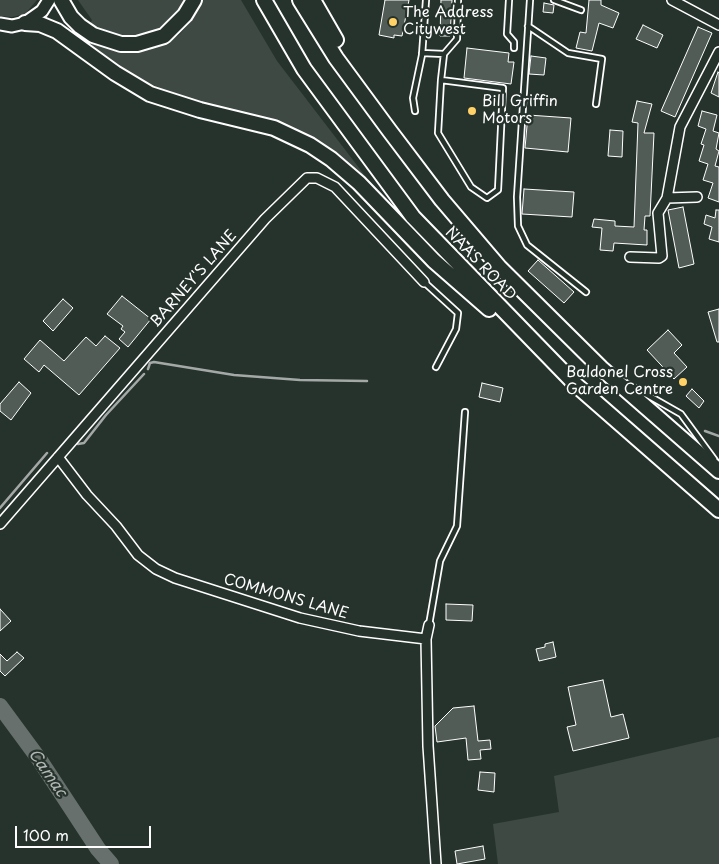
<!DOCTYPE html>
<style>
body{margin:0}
#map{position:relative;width:719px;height:864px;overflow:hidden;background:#26332d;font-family:"Playpen Sans",sans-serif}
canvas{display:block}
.scale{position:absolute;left:15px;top:826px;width:136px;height:22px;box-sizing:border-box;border:2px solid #fff;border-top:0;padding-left:6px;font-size:15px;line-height:18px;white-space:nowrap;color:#fff;-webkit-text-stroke:4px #26332d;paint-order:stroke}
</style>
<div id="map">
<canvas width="719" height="864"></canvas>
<div class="scale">100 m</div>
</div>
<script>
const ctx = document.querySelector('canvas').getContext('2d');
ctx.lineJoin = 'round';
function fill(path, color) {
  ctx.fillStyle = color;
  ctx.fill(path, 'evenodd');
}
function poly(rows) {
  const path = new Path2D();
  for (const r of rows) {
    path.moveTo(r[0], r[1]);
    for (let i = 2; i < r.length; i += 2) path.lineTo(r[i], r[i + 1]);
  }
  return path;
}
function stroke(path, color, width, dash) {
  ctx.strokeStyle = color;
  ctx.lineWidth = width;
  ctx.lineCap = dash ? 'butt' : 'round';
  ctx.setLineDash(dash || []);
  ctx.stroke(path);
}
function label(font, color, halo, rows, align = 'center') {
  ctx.font = font + ' "Playpen Sans",sans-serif';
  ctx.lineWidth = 4.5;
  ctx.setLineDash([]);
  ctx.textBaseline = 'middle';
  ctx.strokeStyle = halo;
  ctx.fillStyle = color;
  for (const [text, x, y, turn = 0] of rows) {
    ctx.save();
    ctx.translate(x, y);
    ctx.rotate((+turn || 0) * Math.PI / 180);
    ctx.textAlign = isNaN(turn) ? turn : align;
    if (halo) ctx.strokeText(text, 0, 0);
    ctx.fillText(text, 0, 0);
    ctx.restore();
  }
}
const green = poly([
 [0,0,37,0,25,14,12,17,0,16],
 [78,0,188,0,186,6,162,29,148,36,132,38,104,33,90,24,92,20],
 [202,0,241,0,277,61,376,190,339,157,302,134,161,93,137,81,86,45,91,40,117,51,138,50,160,46,179,35,193,19],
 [719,737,719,864,498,864,493,824,559,812,554,776]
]);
const stream = poly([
 [148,369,150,363,154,362,234,375,300,380,367,381],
 [705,431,719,436],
 [78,444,84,443,106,415,144,374],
 [0,508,47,453]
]);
const river = poly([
 [0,706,39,759,98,849,111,864]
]);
const building = poly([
 [385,0,409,0,402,36,394,35,394,38,379,35,385,0],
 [441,0,452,0,450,36,440,36,441,0],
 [589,0,601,0,601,5,619,13,613,28,599,23,592,51,576,48,580,32,586,33,589,0],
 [544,3,554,5,553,13,543,12,544,3],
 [643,25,663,35,657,48,636,39,643,25],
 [698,27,712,33,675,117,661,111,698,27],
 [467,48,509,53,508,62,514,62,511,84,464,78,467,48],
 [531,56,546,58,544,75,529,74,531,56],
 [718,72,719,73,719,97,711,93,718,72],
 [637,101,652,104,644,133,654,133,650,216,645,216,644,230,647,230,647,245,614,243,613,251,600,250,602,228,592,227,594,219,615,221,615,226,634,227,638,123,632,122,637,101],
 [702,111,717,115,713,131,719,133,716,149,719,151,715,166,719,167,719,202,708,198,713,183,703,180,708,164,699,161,704,145,701,144,706,129,698,126,702,111],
 [528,115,571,118,568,152,525,148,528,115],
 [610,130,623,131,622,157,608,156,610,130],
 [524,189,574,192,572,217,522,214,524,189],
 [683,207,694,264,679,268,668,210,683,207],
 [716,210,719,210,719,242,709,239,712,227,704,224,706,215,715,218,716,210],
 [538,260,574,292,564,303,528,271,538,260],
 [122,296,151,319,128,347,119,339,125,332,121,329,123,326,107,314,122,296],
 [63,299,73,308,53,331,43,321,63,299],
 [719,309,719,342,717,342,708,312,719,309],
 [668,330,682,345,674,353,687,367,674,379,647,350,668,330],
 [105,336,120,348,79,395,44,365,39,372,24,359,40,340,64,361,86,337,96,346,105,336],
 [19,382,31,393,11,420,0,411,0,404,19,382],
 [482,383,503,388,500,402,479,397,482,383],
 [692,389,704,401,699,408,686,396,692,389],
 [446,604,473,605,472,621,446,620,446,604],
 [0,609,11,621,0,631,0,609],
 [553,642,556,657,539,661,536,649,545,647,545,644,553,642],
 [17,652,24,658,5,676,0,671,0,654,7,661,17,652],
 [603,680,611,717,623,714,629,738,573,751,567,727,576,725,568,687,603,680],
 [474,706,478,741,490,740,491,749,480,750,481,759,468,760,466,738,437,742,435,726,453,708,474,706],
 [480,772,495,773,494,792,478,790,480,772],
 [483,846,485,859,457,864,455,851,483,846]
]);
const service = poly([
 [509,0,507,34,514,42,514,48],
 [530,0,517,197,518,226,527,245,586,292],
 [554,0,581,10],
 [528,26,568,53,602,59,596,104],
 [422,53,444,54],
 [441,80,503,88,498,190,487,198,471,187,438,133,441,80],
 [441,80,444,54,457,39,458,0],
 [415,111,413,98,422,55,426,0],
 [424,282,458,313,456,329,436,367],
 [630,385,681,414,714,459],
 [429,625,440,561,457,526,465,412]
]);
const minor = poly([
 [672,0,719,25],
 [667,198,697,197],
 [630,257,659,258,662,256,658,213,667,198,680,127,719,52],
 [58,457,87,495,116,526,138,555,156,569,175,578,300,618,359,631,426,639,428,746,436,864],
 [0,524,265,219,307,178,317,178,335,187,424,282],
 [426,639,429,625]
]);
const secondary = poly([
 [0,24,12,26,25,23,42,11,49,0]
]);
const trunk = poly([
 [61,0,71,17,80,26,93,35,121,44,137,44,164,36,185,15,194,0],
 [264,0,304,69,413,217,576,385,719,510],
 [300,0,336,58,389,130,442,200,500,268,601,368,719,471],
 [313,0,336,40],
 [25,23,40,24,57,31,115,73,150,94,200,110,274,128,310,145,331,159,359,183,434,261,489,309]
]);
const markers = [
 [393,22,5,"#ffd166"],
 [472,111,5,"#ffd166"],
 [683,382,5,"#ffd166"]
];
const poiNames = [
 ["The Address",403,13],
 ["Citywest",403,30],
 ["Bill Griffin",482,102],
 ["Motors",482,119],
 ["Baldonel Cross",673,373,"right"],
 ["Garden Centre",673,390,"right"]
];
const streetNames = [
 ["NAAS ROAD",480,264,46],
 ["BARNEY'S LANE",194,279,-49],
 ["COMMONS LANE",286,597,16]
];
const waterNames = [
 ["Camac",47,773,55]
];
fill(green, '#3e4944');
stroke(stream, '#a4a9a7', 2.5);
stroke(river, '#67706c', 16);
fill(building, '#515c57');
stroke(building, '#fff', 1);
stroke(service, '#fff', 8);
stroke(minor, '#fff', 12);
stroke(secondary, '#fff', 15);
stroke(trunk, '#fff', 18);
stroke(service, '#26332d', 4.5);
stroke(minor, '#26332d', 9);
stroke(secondary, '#26332d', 11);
stroke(trunk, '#26332d', 14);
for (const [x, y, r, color] of markers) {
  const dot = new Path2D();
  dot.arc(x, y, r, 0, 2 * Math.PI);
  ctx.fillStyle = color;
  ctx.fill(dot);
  stroke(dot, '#26332d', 2);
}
label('15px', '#fff', '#26332d', poiNames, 'left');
label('15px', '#fff', '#26332d', streetNames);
label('italic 16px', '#b3b8b6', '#26332d', waterNames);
</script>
